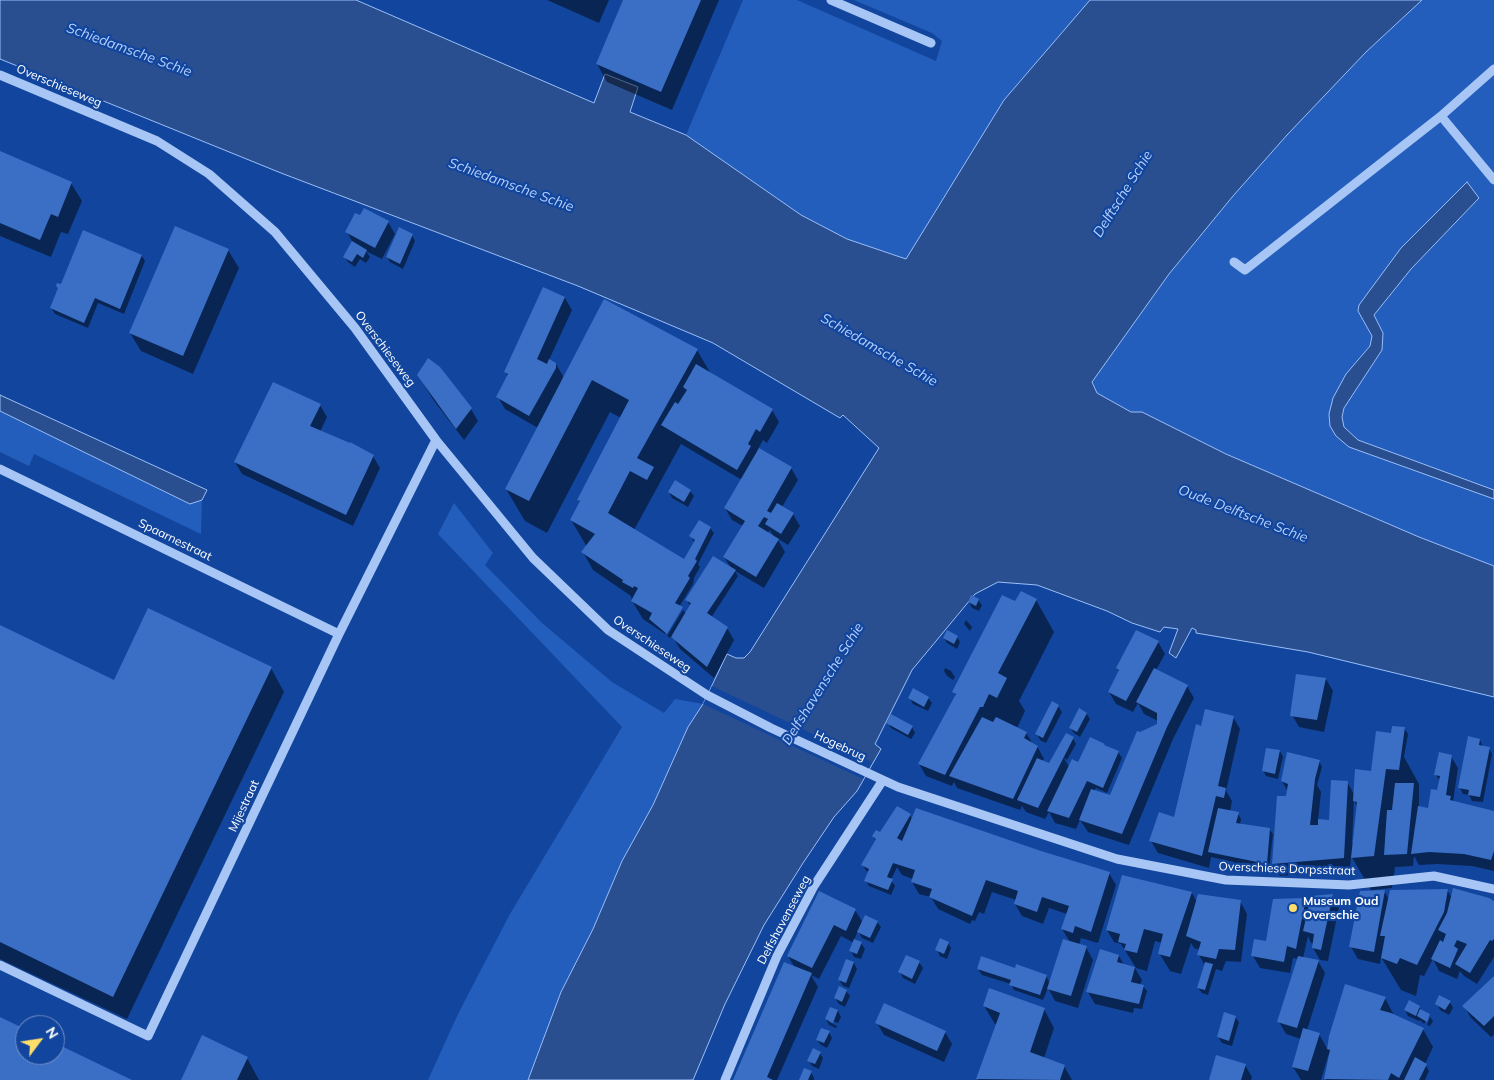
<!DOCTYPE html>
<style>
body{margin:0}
#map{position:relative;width:1494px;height:1080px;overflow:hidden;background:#12469e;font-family:Mulish,sans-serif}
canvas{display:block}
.north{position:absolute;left:15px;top:1015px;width:50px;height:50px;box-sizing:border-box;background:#12469e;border:1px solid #7190c5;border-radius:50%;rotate:59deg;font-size:14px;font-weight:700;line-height:20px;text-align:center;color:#fff}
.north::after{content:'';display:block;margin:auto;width:18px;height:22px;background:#ffde6b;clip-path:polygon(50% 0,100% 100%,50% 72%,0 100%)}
</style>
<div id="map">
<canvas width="1494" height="1080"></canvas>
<div class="north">N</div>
</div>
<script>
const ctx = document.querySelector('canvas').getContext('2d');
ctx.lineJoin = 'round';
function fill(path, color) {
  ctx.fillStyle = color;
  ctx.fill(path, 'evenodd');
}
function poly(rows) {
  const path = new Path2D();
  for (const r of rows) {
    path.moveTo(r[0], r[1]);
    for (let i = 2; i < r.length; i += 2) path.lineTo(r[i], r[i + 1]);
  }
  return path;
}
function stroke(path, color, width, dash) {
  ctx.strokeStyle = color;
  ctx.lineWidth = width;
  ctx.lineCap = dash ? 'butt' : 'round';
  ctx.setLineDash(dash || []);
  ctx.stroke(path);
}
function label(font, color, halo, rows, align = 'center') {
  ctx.font = font + ' Mulish,sans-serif';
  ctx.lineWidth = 4.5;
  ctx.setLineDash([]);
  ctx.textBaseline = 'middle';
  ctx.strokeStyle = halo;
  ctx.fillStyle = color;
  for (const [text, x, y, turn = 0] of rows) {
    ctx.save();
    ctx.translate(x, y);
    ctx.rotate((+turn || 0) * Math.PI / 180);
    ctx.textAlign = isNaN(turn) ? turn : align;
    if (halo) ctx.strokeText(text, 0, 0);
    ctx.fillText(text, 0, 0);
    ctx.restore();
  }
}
const green = poly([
 [743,0,797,0,936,61,942,41,932,33,854,0,1090,0,1004,100,906,259,847,239,801,215,686,135],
 [1422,0,1494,0,1494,490,1358,440,1344,427,1342,417,1344,408,1382,350,1383,333,1374,315,1411,269,1479,198,1467,183,1358,311,1372,336,1370,346,1346,374,1336,436,1494,499,1494,566,1419,537,1226,454,1142,412,1131,412,1097,393,1092,381,1169,274,1233,196,1287,135,1366,52],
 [0,411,190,504,202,500,201,534,34,454,29,466,0,452],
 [454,503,493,553,485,565,542,623,612,682,664,713,675,699,703,704,688,727,653,805,622,861,593,929,561,992,528,1080,428,1080,459,1012,510,914,622,727,438,534]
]);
const water = poly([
 [0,0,356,0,594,103,605,74,638,87,630,112,686,135,801,215,847,239,906,259,1004,100,1090,0,1422,0,1366,52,1287,135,1233,196,1169,274,1092,382,1097,393,1131,412,1142,412,1226,454,1419,537,1494,566,1494,697,1308,652,1196,633,1196,630,1192,628,1176,658,1169,653,1178,629,1164,627,1160,632,1132,623,1107,611,1037,585,998,582,975,594,912,670,875,744,881,749,857,791,834,817,803,863,764,925,725,1004,693,1080,528,1080,561,992,593,929,622,861,653,805,688,727,703,704,727,654,736,658,744,658,750,652,879,448,843,415,840,418,713,343,578,286,281,173,0,59,0,0],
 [1467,182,1479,198,1411,269,1374,315,1383,333,1382,350,1344,408,1342,417,1344,427,1358,440,1494,490,1494,499,1349,447,1336,436,1330,426,1329,414,1333,398,1346,374,1370,346,1372,336,1358,311,1359,305,1401,248,1467,182],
 [0,395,207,490,202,500,190,504,0,411,0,395]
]);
const pier = poly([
 [712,686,872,762,863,779,703,704]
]);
const shadow = poly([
 [547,0,609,0,599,23],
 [625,0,719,0,672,110,607,82,597,64],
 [0,153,71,183,82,201,68,234,61,232,51,257,0,236],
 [388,222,395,234,382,259,366,251,370,257,366,263,360,259,355,267,348,262,345,257,353,243,347,232],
 [412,235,415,241,403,269,390,262,387,257],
 [228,250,239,268,193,374,141,351,130,333],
 [142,256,145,261,124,314,98,303,88,328,55,314,51,308,61,286],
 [543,289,565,298,572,310,549,360,556,364,563,376,562,382,697,350,711,374,772,410,779,422,767,443,763,440,758,449,791,468,798,480,782,507,793,514,800,526,788,545,777,538,785,552,764,588,735,571,738,576,711,618,727,628,734,640,714,678,680,649,672,636,671,638,667,636,683,610,686,614,690,606,687,600,731,568,724,557,743,526,732,520,725,508,742,480,681,444,634,530,684,561,694,542,691,536,710,528,714,533,698,564,700,567,694,578,693,584,679,607,682,609,680,609,665,634,643,619,632,601,631,596,593,570,583,552,587,547,571,520,580,503,578,500,621,418,610,412,547,533,525,521,506,489,538,428,505,409,498,397,508,376,505,372],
 [770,530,774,538,767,534],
 [418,375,471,409,478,421,464,440,434,401],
 [320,405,327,417,320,432,373,456,380,468,353,526,242,474,235,462],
 [690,491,694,496,688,507,672,498,669,492],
 [978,600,982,605,979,611,972,608,969,602],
 [1036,600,1054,632,1019,701,1025,711,1017,728,1026,733,1033,744,1037,746,1044,759,1042,762,1050,765,1073,738,1076,744,1067,760,1064,758,1069,767,1079,764,1104,745,1106,747,1118,752,1122,758,1107,793,1096,788,1094,791,1111,797,1140,733,1158,725,1158,721,1144,714,1138,703,1133,712,1116,704,1109,692,1119,672,1117,668,1158,642,1165,654,1156,670,1187,686,1194,698,1173,739,1129,845,1088,832,1080,820,1076,829,1055,823,1049,812,1045,819,1026,812,1022,806,1020,810,957,788,954,782,952,786,926,776,919,764,956,696,954,692,1016,603],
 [966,620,972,627,970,631,964,624],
 [0,627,115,682,271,668,284,692,127,1019,0,959],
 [957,637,960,642,957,649,947,643,944,638],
 [945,668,951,671,955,677,953,680,947,676,944,671],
 [1326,679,1333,691,1324,732,1299,727,1292,715],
 [910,698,928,698,932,703,928,711,913,704],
 [1053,703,1058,706,1062,712,1046,743,1040,740,1037,734],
 [1086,713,1090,719,1080,737,1074,733,1070,728],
 [1233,717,1240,729,1226,791,1232,801,1230,812,1238,814,1241,819,1240,825,1269,829,1273,834,1269,869,1256,867,1255,872,1238,868,1234,862,1211,857,1209,868,1158,853,1151,841,1175,818,1202,727],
 [888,723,912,727,915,733,911,739,891,728],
 [1404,728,1408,734,1404,757,1419,784,1419,808,1429,809,1438,791,1440,781,1436,775,1451,756,1458,768,1453,802,1494,813,1494,871,1472,866,1437,864,1419,865,1414,856,1413,866,1395,867,1392,888,1371,890,1351,856,1350,870,1280,876,1273,864,1288,792,1282,781,1319,761,1322,767,1317,785,1321,792,1318,821,1330,821,1347,782,1354,794,1372,772,1392,734],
 [1354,800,1358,808,1354,843,1352,843],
 [1480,740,1483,747,1489,748,1492,754,1483,802,1472,801,1469,795,1463,794,1460,788],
 [1280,751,1283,757,1278,779,1266,776,1263,770],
 [910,815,912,820,1041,852,1109,873,1116,885,1098,943,1081,938,1079,945,1086,947,1093,960,1078,1008,1055,1001,1048,988,1043,1000,1014,990,1011,984,982,975,978,969,1016,970,1046,976,1050,983,1070,942,1062,929,1067,914,1049,908,1043,924,1022,916,1015,904,1016,900,992,892,984,914,979,912,975,921,972,920,970,924,938,909,931,897,919,894,912,882,913,879,902,875,897,867,891,880,895,886,891,895,869,886,866,881,869,872,866,871,863,865,876,841,873,836,881,834],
 [1173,889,1192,893,1197,902,1240,901,1247,914,1241,962,1226,961,1222,971,1216,969,1208,995,1202,993,1198,988,1205,966,1199,955,1200,950,1194,948,1191,943,1181,974,1170,971,1159,953,1162,943,1155,941,1147,971,1136,968,1121,944,1114,942,1107,930],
 [1447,890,1452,898,1494,903,1494,957,1477,984,1464,976,1460,971,1457,979,1439,971,1433,959,1424,976,1420,975,1416,996,1401,990,1381,957,1380,964,1358,959,1351,947,1385,892,1389,900],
 [819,893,855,910,863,923,877,922,881,927,873,943,862,938,858,931,854,940,861,943,865,949,861,959,854,957,851,951,854,943,841,936,819,979,811,975,818,987,777,1080,735,1080,795,968,788,956],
 [1332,895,1339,907,1328,961,1320,960,1313,948,1314,944,1311,943,1308,936,1303,958,1318,961,1325,973,1307,1030,1319,1034,1328,1050,1330,1037,1385,998,1395,1017,1423,1029,1433,1047,1425,1064,1429,1071,1425,1080,1326,1080,1331,1054,1329,1053,1321,1080,1301,1080,1293,1067,1301,1039,1286,1034,1279,1022,1298,959,1293,958,1290,973,1260,968,1253,956,1267,943,1306,899,1310,906],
 [948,943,951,948,947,959,940,956,937,950],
 [1119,956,1124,965,1135,968,1142,980,1140,985,1143,986,1147,991,1142,1009,1134,1008,1133,1013,1095,1004,1088,992],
 [847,961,854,963,857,969,849,988,843,986,839,980],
 [919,962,923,968,915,984,903,978,900,972],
 [1494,977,1494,1035,1491,1037,1471,1018,1464,1006],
 [846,991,850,996,845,1007,839,1004,835,998],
 [1450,1002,1453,1008,1449,1015,1440,1010,1437,1004],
 [984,1006,1044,1009,1054,1028,1044,1058,1064,1066,1072,1080,978,1080,997,1025,995,1024],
 [1419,1007,1422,1012,1430,1017,1428,1017,1424,1024,1420,1020,1419,1021,1408,1016,1405,1010],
 [831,1009,838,1011,841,1017,838,1023,829,1020,829,1022,837,1026,836,1028,829,1025,826,1019],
 [1235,1017,1239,1022,1232,1046,1222,1043,1218,1037],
 [1430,1017,1433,1021,1430,1026,1427,1025],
 [877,1023,945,1032,952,1044,944,1062,884,1035],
 [829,1032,832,1038,827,1048,821,1045,817,1040],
 [820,1053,823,1058,819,1069,812,1066,809,1060],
 [247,1058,259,1080,182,1080],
 [1245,1065,1252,1077,1251,1080,1210,1080],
 [811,1072,814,1078,814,1080,800,1080]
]);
const building = poly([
 [623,0,701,0,661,92,596,64],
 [0,151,72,182,58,217,51,214,40,240,0,223],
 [364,208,389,221,375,248,345,232,355,213,360,215],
 [175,226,229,249,183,356,129,333],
 [399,227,413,234,400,264,386,257],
 [83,230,142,255,120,309,95,298,84,323,50,308,58,288,56,286,57,283,61,284],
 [352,241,367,250,363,258,357,254,352,262,343,257],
 [543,287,565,297,537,359,547,364,549,359,556,363,556,368,529,416,496,397,508,374,504,372],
 [604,299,698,349,637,458,654,467,647,480,630,471,608,513,684,559,695,540,689,536,699,520,711,527,695,559,697,561,688,576,690,578,675,603,683,607,667,634,649,619,652,613,631,601,638,588,634,586,633,588,622,582,623,580,581,552,595,534,570,520,580,501,577,500,629,400,592,380,529,501,505,489],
 [428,358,440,367,472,408,456,429,417,375],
 [696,364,773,409,760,432,756,429,748,444,751,446,737,470,661,425,675,402,678,404,687,390,683,387],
 [273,382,321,404,310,426,350,443,350,442,374,455,346,515,234,462],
 [759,448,792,467,767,511,771,513,777,503,794,513,781,534,765,524,768,519,764,517,758,526,779,539,756,577,723,557,745,521,724,508],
 [675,480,691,490,684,502,668,492],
 [713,556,736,570,707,613,728,627,707,667,671,637,691,603,685,600],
 [1021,591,1037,599,998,673,1007,678,997,698,989,694,983,707,980,707,945,775,918,764,956,694,952,692,1002,595,1015,601],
 [971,595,979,599,976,606,968,602],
 [148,608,272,667,113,997,0,942,0,625,114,680],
 [947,630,958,636,954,644,943,638],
 [1136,630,1159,641,1126,701,1108,692,1119,670,1116,668],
 [1154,668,1188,685,1167,727,1122,834,1079,820,1091,789,1110,795,1137,731,1140,732,1157,724,1157,713,1136,702],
 [1296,674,1326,678,1317,720,1290,716],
 [913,688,929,697,924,707,908,698],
 [1052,701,1059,705,1043,738,1035,734],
 [1079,708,1087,713,1077,732,1069,728],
 [1205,709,1234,716,1218,786,1226,788,1224,798,1216,796,1202,856,1149,841,1159,812,1174,817,1196,724,1201,726],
 [891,714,913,726,908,735,886,723],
 [982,717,993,722,996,717,1027,732,1024,738,1038,746,1013,799,949,776],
 [1392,726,1405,727,1399,770,1386,769,1374,856,1351,858,1357,802,1353,801,1355,769,1371,771,1376,731,1391,733],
 [1066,733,1074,737,1038,808,1017,800,1037,758,1049,763],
 [1468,736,1480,739,1479,745,1490,747,1480,797,1468,795,1469,790,1458,788],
 [1090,737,1105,744,1104,745,1119,751,1103,788,1087,781,1069,818,1047,811,1072,759,1078,762],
 [1266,748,1280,750,1275,774,1262,771],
 [1287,752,1320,760,1315,779,1310,825,1318,825,1318,819,1329,820,1331,780,1348,781,1344,858,1272,864,1277,796,1286,796,1288,784,1281,781],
 [1439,752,1452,755,1446,795,1451,796,1450,800,1494,811,1494,851,1491,860,1464,854,1429,852,1411,854,1418,806,1428,808,1431,789,1437,790,1440,776,1434,775],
 [1395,783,1414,783,1407,854,1384,855,1387,810,1392,810],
 [897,806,911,814,897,838,902,841,916,808,1041,851,1110,872,1091,932,1075,926,1073,933,1061,929,1069,906,1042,897,1037,912,1014,904,1018,891,986,880,972,916,929,897,932,889,911,882,915,870,893,863,887,877,893,879,888,890,864,881,869,869,861,865,876,839,872,836,876,830,880,832],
 [1218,808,1239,812,1236,823,1270,828,1267,864,1208,852],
 [1122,875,1192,892,1170,957,1158,954,1163,934,1144,929,1137,953,1124,950,1126,944,1118,942,1120,934,1106,930],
 [1453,888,1489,898,1494,901,1494,939,1492,941,1490,940,1470,973,1455,964,1467,944,1457,940,1454,946,1458,949,1450,968,1431,959,1440,940,1443,942,1446,934,1438,930,1447,913],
 [1448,889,1444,912,1417,965,1400,958,1397,964,1381,958,1385,936,1380,936,1390,890],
 [1385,890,1374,952,1349,947,1360,891],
 [819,891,856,909,846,931,834,925,812,968,787,956],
 [1198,894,1241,900,1235,950,1219,949,1216,959,1197,955,1201,942,1186,936],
 [1333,894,1321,950,1312,948,1314,934,1303,931,1311,896],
 [1306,898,1296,949,1287,946,1284,962,1251,956,1254,939,1266,941,1273,899],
 [865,915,878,921,870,938,857,932],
 [940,938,949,942,944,954,935,950],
 [854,939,862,942,857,954,849,951],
 [1063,939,1087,946,1071,996,1047,989],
 [1100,949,1119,955,1117,962,1135,967,1131,982,1144,985,1139,1004,1086,992],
 [906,955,920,961,912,979,898,972],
 [981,956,1015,968,1016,964,1047,975,1040,995,1009,985,1011,980,977,969],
 [1298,956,1319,960,1297,1028,1277,1022],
 [846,959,854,962,846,983,838,980],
 [784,962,812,973,767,1077,773,1080,733,1080],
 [1205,962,1213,964,1205,990,1197,988],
 [1494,976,1494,1016,1484,1026,1462,1006],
 [1345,984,1386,997,1380,1010,1391,1013,1424,1028,1399,1078,1391,1073,1388,1080,1324,1079,1330,1050,1327,1049,1329,1036],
 [839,986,847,990,842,1002,834,998],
 [989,988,1045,1008,1030,1052,1065,1065,1060,1080,976,1079,1000,1013,983,1006],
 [1439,995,1451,1001,1445,1010,1435,1004],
 [1409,1000,1420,1006,1416,1016,1404,1010],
 [884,1003,946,1031,937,1051,875,1023],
 [830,1007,838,1010,833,1023,825,1019],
 [1420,1009,1430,1014,1427,1022,1417,1016],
 [1224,1012,1236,1016,1229,1041,1217,1037],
 [0,1017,25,1029,25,1055,55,1055,55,1043,132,1080,0,1080],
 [821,1028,830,1031,824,1043,816,1040],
 [1303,1028,1320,1033,1308,1071,1292,1067],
 [202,1035,248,1057,237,1080,181,1080],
 [813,1048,821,1052,815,1064,807,1061],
 [1216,1055,1246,1064,1241,1080,1209,1080],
 [1415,1057,1427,1064,1419,1080,1404,1080],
 [804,1068,812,1071,808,1080,799,1080]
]);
const minor = poly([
 [831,0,931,43],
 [0,75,157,141,209,174,275,232,355,328,436,440,533,558,608,630,707,695,771,728,898,787,1117,859,1226,880,1349,885,1434,876,1494,889],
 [1441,116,1494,180],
 [1234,262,1245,270,1441,116,1494,69],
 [0,469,339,634],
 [0,965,148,1036,339,634,436,440],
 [725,1080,777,956,814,886,883,780]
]);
const markers = [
 [1293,908,5,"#ffde6b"]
];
const streetNames = [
 ["Overschieseweg",59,86,23],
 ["Overschieseweg",385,349,53],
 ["Spaarnestraat",175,540,26],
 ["Overschieseweg",652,644,34],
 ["Hogebrug",840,746,25],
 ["Mijestraat",244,806,-65],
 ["Overschiese Dorpsstraat",1287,869,2],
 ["Delfshavenseweg",784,920,-62]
];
const poiNames = [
 ["Museum Oud",1303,901],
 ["Overschie",1303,915]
];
const waterNames = [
 ["Schiedamsche Schie",129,50,20],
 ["Schiedamsche Schie",511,185,20],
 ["Delftsche Schie",1123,194,-58],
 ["Schiedamsche Schie",879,350,30],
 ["Oude Delftsche Schie",1243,514,21],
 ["Delfshavensche Schie",823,684,-58]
];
fill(green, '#245ebc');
fill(water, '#2a4f91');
stroke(water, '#9abff8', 1);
fill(pier, '#12469e');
fill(shadow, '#0007');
fill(building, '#3a6fc5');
stroke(minor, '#a8c6f5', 9);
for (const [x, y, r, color] of markers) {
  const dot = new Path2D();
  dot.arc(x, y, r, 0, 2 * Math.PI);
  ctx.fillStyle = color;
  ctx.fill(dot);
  stroke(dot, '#12469e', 2);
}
label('12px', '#fff', '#12469e', streetNames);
label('bold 12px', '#fff', '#12469e', poiNames, 'left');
label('italic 14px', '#b5d0fb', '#12469e', waterNames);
</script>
